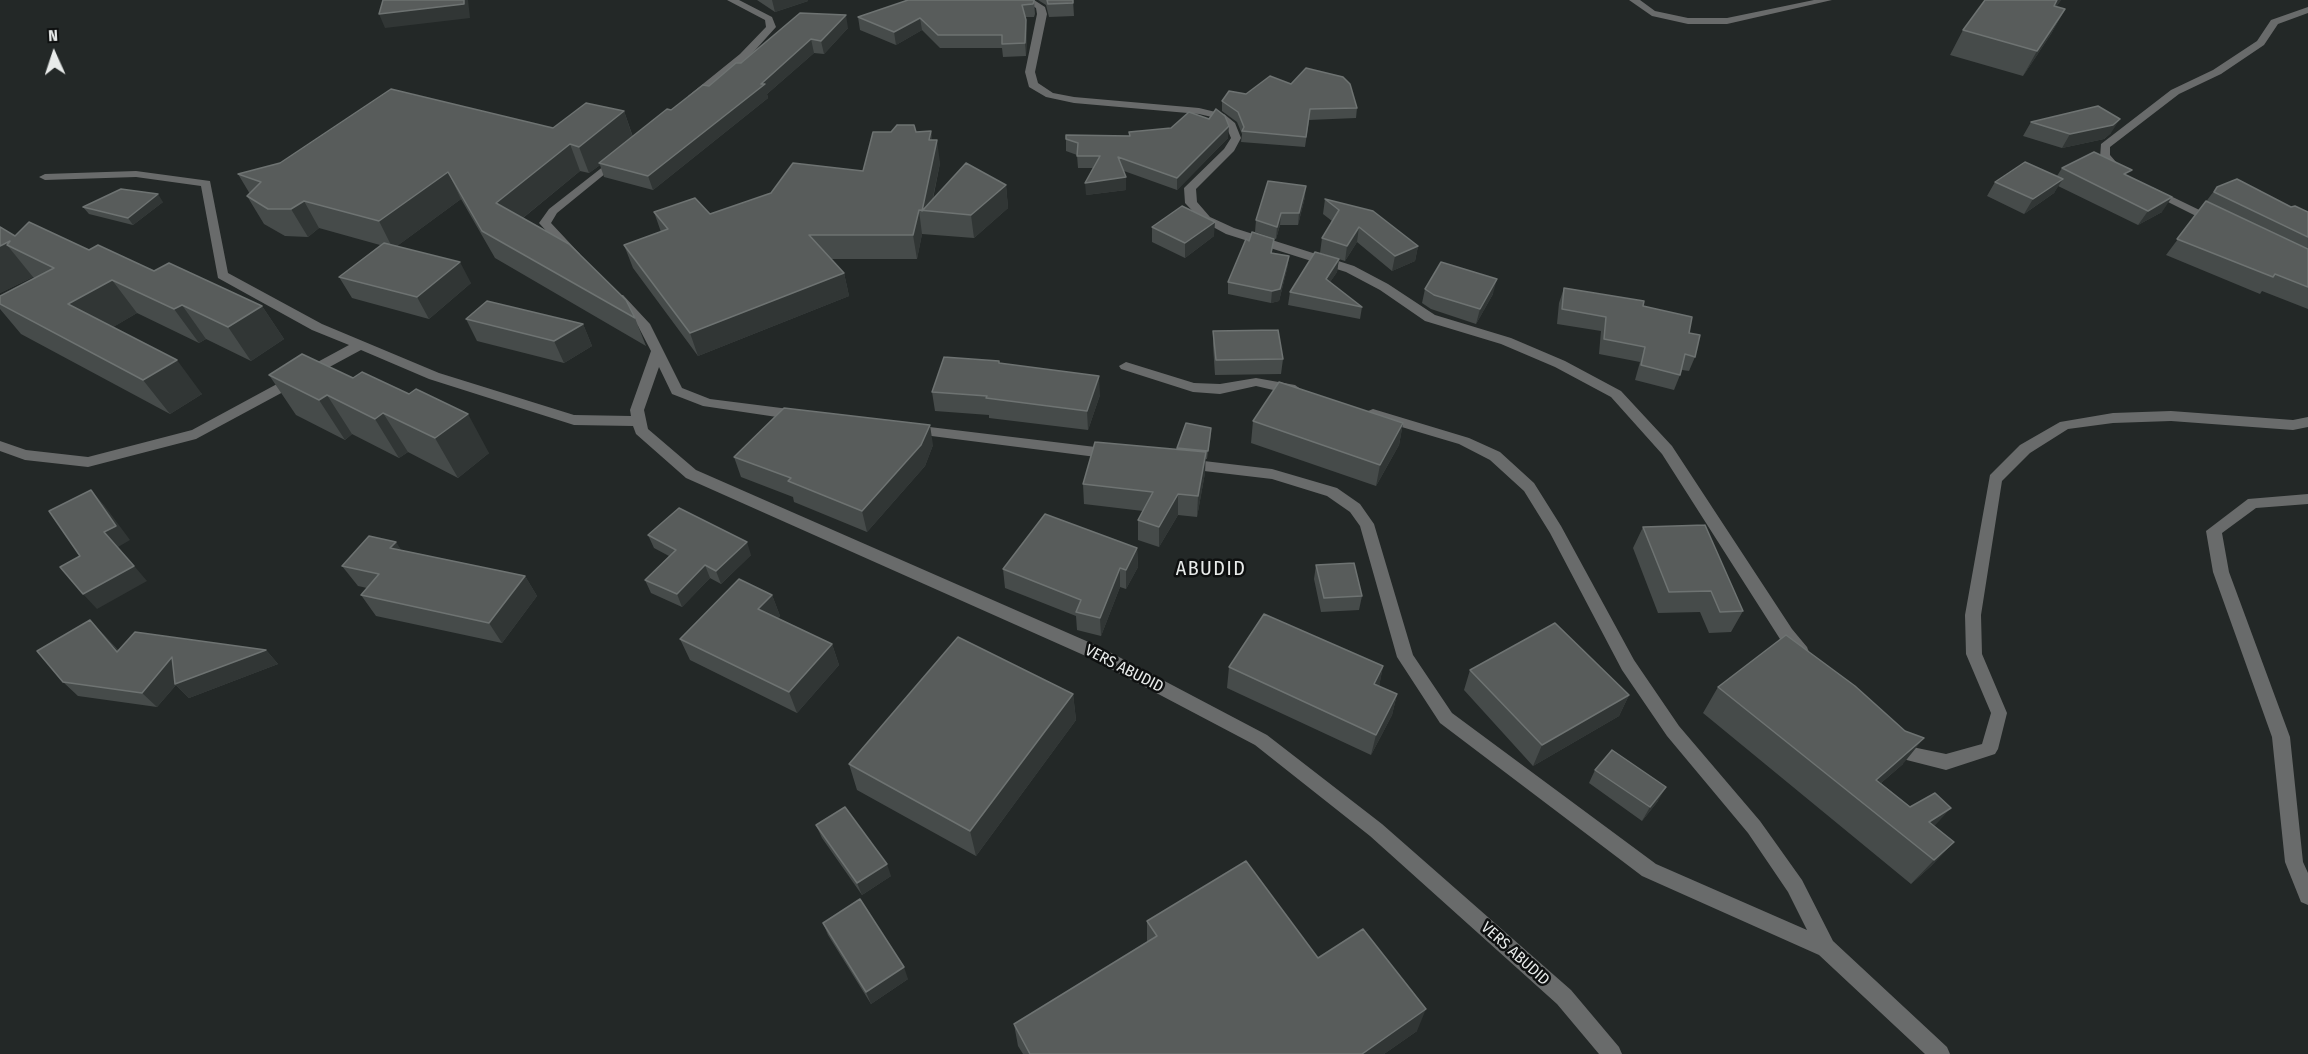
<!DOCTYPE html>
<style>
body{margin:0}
#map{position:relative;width:2308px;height:1054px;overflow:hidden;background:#232827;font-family:"Fira Sans Condensed",sans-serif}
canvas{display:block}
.north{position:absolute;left:24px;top:24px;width:60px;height:60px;-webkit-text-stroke:4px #0e1010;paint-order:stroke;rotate:357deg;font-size:16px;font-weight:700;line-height:24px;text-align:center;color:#e8ebea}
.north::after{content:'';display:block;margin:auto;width:21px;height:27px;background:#e8ebea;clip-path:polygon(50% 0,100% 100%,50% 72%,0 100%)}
</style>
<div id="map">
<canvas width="2308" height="1054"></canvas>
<div class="north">N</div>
</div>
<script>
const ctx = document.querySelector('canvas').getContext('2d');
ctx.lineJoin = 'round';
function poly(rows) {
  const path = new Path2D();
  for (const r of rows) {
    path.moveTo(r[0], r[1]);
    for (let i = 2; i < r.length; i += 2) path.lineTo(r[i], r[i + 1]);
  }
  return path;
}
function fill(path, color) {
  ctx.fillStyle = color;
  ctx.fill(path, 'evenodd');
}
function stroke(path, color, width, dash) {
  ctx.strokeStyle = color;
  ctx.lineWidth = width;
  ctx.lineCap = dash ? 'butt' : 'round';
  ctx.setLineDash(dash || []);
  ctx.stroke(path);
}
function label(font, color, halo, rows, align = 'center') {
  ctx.font = font + ' "Fira Sans Condensed",sans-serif';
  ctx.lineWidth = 5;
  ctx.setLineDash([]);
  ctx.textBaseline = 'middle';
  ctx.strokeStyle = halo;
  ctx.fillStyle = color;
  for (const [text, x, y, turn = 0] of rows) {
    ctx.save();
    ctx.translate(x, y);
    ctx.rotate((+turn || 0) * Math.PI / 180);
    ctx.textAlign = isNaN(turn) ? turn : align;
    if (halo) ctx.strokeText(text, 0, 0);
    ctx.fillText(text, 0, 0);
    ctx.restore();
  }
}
const minor = poly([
 [727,0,739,0,772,17,776,27,748,58,696,100,688,100,688,96,740,54,766,27,765,20,727,0],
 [1022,0,1034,0,1045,7,1047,14,1035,72,1038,83,1053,93,1074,97,1199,108,1224,114,1235,123,1241,138,1234,151,1196,189,1197,202,1210,217,1234,228,1354,266,1388,284,1435,315,1511,338,1565,361,1621,391,1672,446,1792,629,1807,647,1809,652,1807,657,1801,659,1795,657,1780,639,1662,454,1611,397,1555,367,1501,344,1425,321,1380,290,1346,272,1226,234,1202,221,1185,203,1184,188,1224,149,1231,138,1226,126,1216,118,1199,114,1074,103,1046,97,1029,87,1025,72,1037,14,1036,8,1022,0],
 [1629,0,1640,0,1655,11,1688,18,1727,18,1814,0,1832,0,1727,24,1688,24,1652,16,1629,0],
 [2308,7,2308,13,2278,24,2264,45,2221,74,2179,94,2110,147,2110,155,2122,169,2122,173,2114,173,2100,158,2101,144,2171,90,2213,70,2257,41,2271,20,2308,7],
 [618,155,624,158,622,160,557,213,551,223,580,254,578,257,570,257,539,223,549,209,618,155],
 [136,171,210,181,228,273,322,324,439,373,574,415,631,416,630,410,651,351,638,326,613,298,615,295,623,295,650,324,682,388,710,399,797,410,804,415,797,420,703,406,672,394,659,367,644,410,648,429,696,470,1100,647,1267,735,1382,824,1571,990,1619,1047,1622,1054,1599,1054,1557,1004,1370,836,1255,745,1088,657,686,478,636,434,633,426,574,425,429,379,361,350,196,439,88,467,25,460,0,451,0,441,26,450,88,457,192,430,349,345,312,330,218,278,201,186,136,177,45,180,39,177,45,174,136,171],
 [2152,187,2218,219,2220,221,2218,223,2210,223,2148,192,2146,190,2152,187],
 [1126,362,1194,383,1220,384,1256,378,1295,385,1302,390,1295,395,1256,386,1220,394,1193,392,1121,369,1119,366,1126,362],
 [1373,409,1469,438,1500,452,1534,483,1561,526,1634,660,1679,726,1760,821,1802,880,1833,941,1947,1047,1950,1054,1925,1054,1819,955,1642,876,1440,723,1397,657,1360,526,1350,512,1327,496,1272,479,1187,469,1180,464,1187,459,1272,469,1337,488,1360,504,1374,524,1413,655,1452,713,1656,864,1807,930,1788,892,1748,833,1667,736,1622,670,1550,533,1524,491,1490,460,1459,444,1368,417,1366,414,1368,411,1373,409],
 [2171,411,2293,420,2308,417,2308,427,2293,430,2171,421,2113,423,2068,429,2030,453,2002,481,1981,615,1982,654,2007,713,1998,749,1995,754,1946,770,1887,755,1884,750,1887,745,1893,743,1946,754,1982,744,1991,713,1966,654,1965,615,1990,475,2020,445,2060,422,2113,413,2171,411],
 [913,425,1112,449,1119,454,1112,459,908,433,906,430,913,425],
 [2308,494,2308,504,2256,508,2222,533,2229,572,2290,737,2303,862,2308,873,2308,905,2301,902,2285,862,2272,737,2213,572,2206,531,2248,499,2308,494]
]);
const wall = poly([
 [757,0,808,0,808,1,775,12],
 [1034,0,1035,14,1034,17,1025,17,1027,32,1026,56,1003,57,1002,48,940,48,922,30,896,45,860,30,858,17],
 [1038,0,1073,0,1074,16,1049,17,1046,5],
 [2061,0,2056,7,2065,9,2051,34,2023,76,1950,55,1963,30],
 [800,13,848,28,824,54,814,53,767,94,768,98,653,190,604,177,600,165,589,173,580,171,523,218,635,318,646,346,495,258,461,199,397,246,471,283,429,319,352,298,339,277,380,245,319,228,308,237,285,236,264,224,247,196,250,194,238,174,553,128,624,111,633,137,671,110,709,86,741,63],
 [1246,94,1357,108,1356,118,1309,120,1305,147,1241,142,1242,134,1237,122,1222,111,1222,101],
 [2031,122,2111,133,2104,139,2062,148,2023,136],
 [931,131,932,140,940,163,933,199,1006,185,1008,208,974,238,922,234,917,259,831,259,844,273,849,296,698,356,633,268,624,245,661,232,654,212,710,214,863,171,916,132],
 [1129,132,1228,138,1177,190,1124,171,1126,190,1086,195,1093,168,1078,168,1077,155,1066,151,1066,139,1129,136],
 [2062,168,2128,176,2162,212,2138,225,2058,186,2054,193,2024,214,1987,196,1995,182,2057,176],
 [2217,187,2308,212,2308,309,2262,291,2260,294,2166,255],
 [1305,197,1298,225,1280,225,1276,239,1255,232,1256,220],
 [1325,199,1418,246,1415,261,1392,271,1357,242,1345,261,1320,253,1322,238,1332,221,1323,214],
 [163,202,133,225,89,214,83,207],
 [0,227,15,236,89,250,262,306,284,339,251,361,206,339,199,343,137,313,113,327,202,394,170,414,21,334,0,309,0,296,34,278,33,277,0,293],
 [1152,227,1214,236,1185,258,1152,242],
 [1273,253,1289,256,1287,269,1279,301,1271,303,1228,294,1228,282],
 [1339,259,1337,272,1330,282,1362,307,1360,319,1288,305,1290,292],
 [1564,288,1643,306,1689,333,1695,357,1689,371,1682,370,1674,390,1635,380,1640,362,1599,354,1601,331,1557,324,1559,303],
 [1425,289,1493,294,1476,324,1431,309,1422,303],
 [466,319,583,324,592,346,564,363,477,341],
 [1213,331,1283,359,1281,374,1215,375,1213,346],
 [302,354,489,453,458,478,408,452,399,458,352,434,345,440,296,415,269,375],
 [999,364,1100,395,1088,430,989,418,989,415,935,411,932,392],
 [1253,421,1403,423,1399,445,1376,486,1251,443],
 [1211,428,1207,459,1205,459,1205,473,1197,517,1178,515,1159,547,1138,540,1138,520,1143,511,1084,504,1083,484,1177,450,1177,448],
 [933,445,925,466,867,532,794,502,793,497,741,477,734,457],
 [1643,527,1743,611,1731,632,1709,633,1700,612,1658,613,1633,548],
 [648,535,751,555,721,584,710,578,682,607,651,593,645,580,669,556,654,548],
 [1137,548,1138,567,1126,589,1120,587,1101,636,1077,630,1076,616,1005,588,1003,569],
 [401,550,525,576,537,596,502,643,376,616,361,595,367,588,358,586,342,566],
 [1316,565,1362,596,1359,610,1321,612,1314,579],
 [772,595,780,616,778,618,832,644,839,665,797,713,690,660,680,639],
 [90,620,104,635,119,651,266,650,278,664,189,698,176,685,157,707,78,696,63,682],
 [1383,666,1379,686,1397,694,1392,715,1371,755,1227,688,1229,667],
 [1470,670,1629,695,1619,716,1533,766,1464,690],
 [1718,687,1903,764,1881,783,1954,842,1931,866,1911,884,1703,713],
 [1073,694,1076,720,976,856,857,790,849,764],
 [1595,770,1658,801,1642,821,1589,783],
 [816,825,891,876,862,895,822,838],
 [1147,921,1318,958,1417,1031,1384,1054,1023,1054,1018,1046,1014,1024,1147,943],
 [823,923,908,979,871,1004,828,935]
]);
const shadedWall = poly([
 [464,0,468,0,470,18,385,28,379,14],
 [772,0,808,0,808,1,775,12],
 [2057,0,2061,0,2040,31,2054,6],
 [2065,9,2051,34,2023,76,2037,51],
 [846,15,848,28,824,54,821,41],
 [920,18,922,30,896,45,894,32],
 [1026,20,1027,32,1026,56,1025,43],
 [811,39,814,53,767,94,768,98,653,190,648,176,761,84],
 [624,111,633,138,599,163,600,165,589,173,579,147],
 [2120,119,2111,133,2104,139,2062,148,2070,134],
 [1229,126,1228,138,1177,190,1177,178],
 [931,131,934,153,937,140,940,163,930,211,922,211,929,140],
 [570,144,580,171,508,230,496,203],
 [448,172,461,199,393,249,379,221],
 [1126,177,1126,190,1086,195,1085,183],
 [2063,179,2054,193,2024,214,2033,199],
 [1006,185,1008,208,974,238,971,215],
 [1306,186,1305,197,1298,225,1299,213],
 [158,194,163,202,133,225,128,218],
 [2172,197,2162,212,2138,225,2148,211],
 [304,201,319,228,308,237,291,209],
 [919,210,922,234,917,259,913,235],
 [1281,213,1280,225,1276,239,1277,227],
 [1215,222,1214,236,1185,258,1185,243],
 [1359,227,1357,242,1345,261,1347,246],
 [10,241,7,245,33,277,0,293,0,246],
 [1418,246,1415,261,1392,271,1395,256],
 [1289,256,1287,269,1279,301,1271,303,1272,291],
 [1339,259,1337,272,1324,291,1326,279],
 [460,262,471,283,429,319,417,297],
 [844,273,849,296,698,356,690,333],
 [1497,279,1493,294,1476,324,1480,309],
 [112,280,137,313,95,338,68,304],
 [182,305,206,339,199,343,174,309],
 [262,306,284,339,251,361,228,327],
 [583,324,592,346,564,363,554,341],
 [177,360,202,394,170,414,143,380],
 [1099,376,1100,395,1088,430,1087,411],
 [327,395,352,434,345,440,319,400],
 [383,413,408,452,399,458,375,419],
 [468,414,489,453,458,478,435,438],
 [1403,423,1399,445,1376,486,1380,465],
 [930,425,933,445,925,466,867,532,862,511],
 [1211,428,1211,436,1207,459,1208,451],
 [1206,452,1205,473,1197,517,1198,496],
 [91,490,104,505,130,540,118,547,147,581,97,609,83,594,104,532],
 [1178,494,1178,515,1159,547,1159,527],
 [396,542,410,563,390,548],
 [747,542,751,555,721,584,716,571],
 [1137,548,1138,567,1126,589,1126,570],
 [705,565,710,578,682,607,677,594],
 [1120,568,1120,587,1101,636,1100,618],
 [525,576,537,596,502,643,489,623],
 [772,595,780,616,766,630,758,609],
 [90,620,104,635,132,666,117,652],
 [832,644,839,665,797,713,789,692],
 [266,650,278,664,189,698,176,685,157,707,142,693,172,657],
 [1383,666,1379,687,1374,684],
 [1073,694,1076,720,976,856,970,831],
 [1397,694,1392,715,1371,755,1376,735],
 [1629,695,1619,716,1533,766,1542,745],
 [1924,738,1903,764,1860,801,1876,780],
 [1666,787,1658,801,1642,821,1650,807],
 [1951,808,1929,832,1929,822],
 [1954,842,1931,866,1911,884,1934,860],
 [887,864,891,876,862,895,857,883],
 [904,967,908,979,871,1004,866,992],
 [1426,1009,1417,1031,1384,1054,1362,1054]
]);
const building = poly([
 [383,0,464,0,464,4,379,14,383,0],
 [908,0,1034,0,1034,1,1033,4,1022,5,1026,20,1025,43,1002,44,1002,35,938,35,920,18,894,32,858,17,908,0],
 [1047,0,1073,0,1073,3,1048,4,1047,0],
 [1985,0,2057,0,2054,6,2065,9,2037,51,1963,30,1985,0],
 [800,13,846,15,821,41,811,39,761,84,765,84,648,176,599,163,667,109,671,110,703,85,709,86,736,63,741,63,800,13],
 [1306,68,1343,77,1350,84,1357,108,1310,109,1306,137,1242,131,1244,127,1238,112,1222,101,1229,91,1246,94,1270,76,1291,84,1306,68],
 [391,89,553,128,586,103,624,111,579,147,570,144,496,203,569,244,626,300,635,318,482,231,448,172,379,221,304,201,291,209,268,209,247,196,261,182,238,174,280,163,391,89],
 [2098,106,2120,119,2113,125,2070,134,2031,122,2098,106],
 [1216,109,1225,116,1229,126,1177,178,1118,157,1126,177,1085,183,1100,156,1077,156,1078,143,1066,139,1066,135,1130,136,1129,132,1171,128,1189,112,1209,119,1216,109],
 [897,125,914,125,916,132,931,131,929,140,937,140,922,211,966,163,1006,185,971,215,919,210,913,235,809,235,844,273,690,333,624,245,668,229,654,212,695,198,710,214,771,193,793,163,863,171,873,132,891,132,897,125],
 [2094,152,2132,170,2124,174,2172,197,2148,211,2062,168,2094,152],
 [2025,162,2063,179,2033,199,1995,182,2025,162],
 [2237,179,2291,207,2295,206,2308,212,2308,237,2214,192,2217,187,2237,179],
 [1268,181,1306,186,1299,213,1281,213,1277,227,1256,220,1268,181],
 [121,189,158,194,128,218,83,207,121,189],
 [1325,199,1373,211,1418,246,1395,256,1359,227,1347,246,1322,238,1339,210,1325,199],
 [2206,201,2308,249,2308,287,2275,274,2273,277,2177,239,2206,201],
 [1182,206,1215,222,1185,243,1152,227,1182,206],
 [29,222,89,250,98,245,154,271,169,263,262,306,228,327,182,305,174,309,112,280,68,304,177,360,143,380,0,304,0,296,54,268,7,245,10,241,0,246,0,227,15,236,29,222],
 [1252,232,1274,239,1271,253,1289,256,1280,289,1272,291,1228,282,1246,239,1249,241,1252,232],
 [384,243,460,262,417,297,339,277,384,243],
 [1315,252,1339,259,1326,279,1362,307,1290,292,1315,252],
 [1441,262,1497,279,1480,309,1434,295,1425,289,1441,262],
 [1564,288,1644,301,1643,306,1692,317,1689,333,1700,335,1695,357,1685,354,1680,375,1641,365,1645,347,1604,339,1606,317,1562,309,1564,288],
 [487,301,583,324,554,341,466,319,487,301],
 [1278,330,1283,359,1216,360,1213,331,1278,330],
 [302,354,353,378,362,372,409,394,416,389,468,414,435,438,383,413,375,419,327,395,319,400,269,375,302,354],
 [944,357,999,361,999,363,1099,376,1087,411,986,398,987,396,932,392,944,357],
 [1279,382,1403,423,1380,465,1253,421,1279,382],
 [784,408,930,425,921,445,862,511,788,481,791,478,734,457,784,408],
 [1186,423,1211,428,1208,451,1177,448,1186,423],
 [1095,442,1206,452,1198,496,1178,494,1159,527,1138,520,1153,492,1083,484,1095,442],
 [91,490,116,526,104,532,134,566,83,594,60,567,80,556,49,511,91,490],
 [679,508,747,542,716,571,705,565,677,594,645,580,676,550,648,535,679,508],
 [1045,514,1137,548,1126,570,1120,568,1100,618,1076,612,1081,600,1003,569,1045,514],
 [1705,525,1743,611,1720,612,1711,591,1669,592,1643,527,1705,525],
 [369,536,396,542,390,548,525,576,489,623,361,595,379,574,342,566,369,536],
 [1354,563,1362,596,1324,598,1316,565,1354,563],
 [739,579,772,595,758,609,832,644,789,692,680,639,739,579],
 [1264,614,1383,666,1374,684,1397,694,1376,735,1229,667,1264,614],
 [90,620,117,652,135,632,266,650,175,684,172,657,142,693,63,682,37,651,90,620],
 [1555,623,1629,695,1542,745,1470,670,1555,623],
 [1786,635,1855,686,1905,731,1924,738,1876,780,1910,807,1935,793,1951,808,1929,822,1954,842,1934,860,1718,687,1786,635],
 [958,637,1073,694,970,831,849,764,958,637],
 [1612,750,1666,787,1650,807,1595,770,1612,750],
 [845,807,887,864,857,883,816,825,845,807],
 [1246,861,1318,958,1363,929,1426,1009,1362,1054,1030,1054,1014,1024,1157,936,1147,921,1246,861],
 [860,899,904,967,866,992,823,923,860,899]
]);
const streetNames = [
 ["VERS ABUDID",1124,669,27],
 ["VERS ABUDID",1515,954,42]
];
const quarterNames = [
 ["ABUDID",1211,569]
];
fill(minor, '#696b6b');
fill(wall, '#464b4a');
fill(shadedWall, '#313635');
fill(building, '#585c5b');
stroke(building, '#6e7372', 1.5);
label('16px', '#e8ebea', '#0e1010', streetNames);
ctx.letterSpacing = '1.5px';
label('20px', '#e8ebea', '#0e1010', quarterNames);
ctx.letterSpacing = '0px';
</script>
